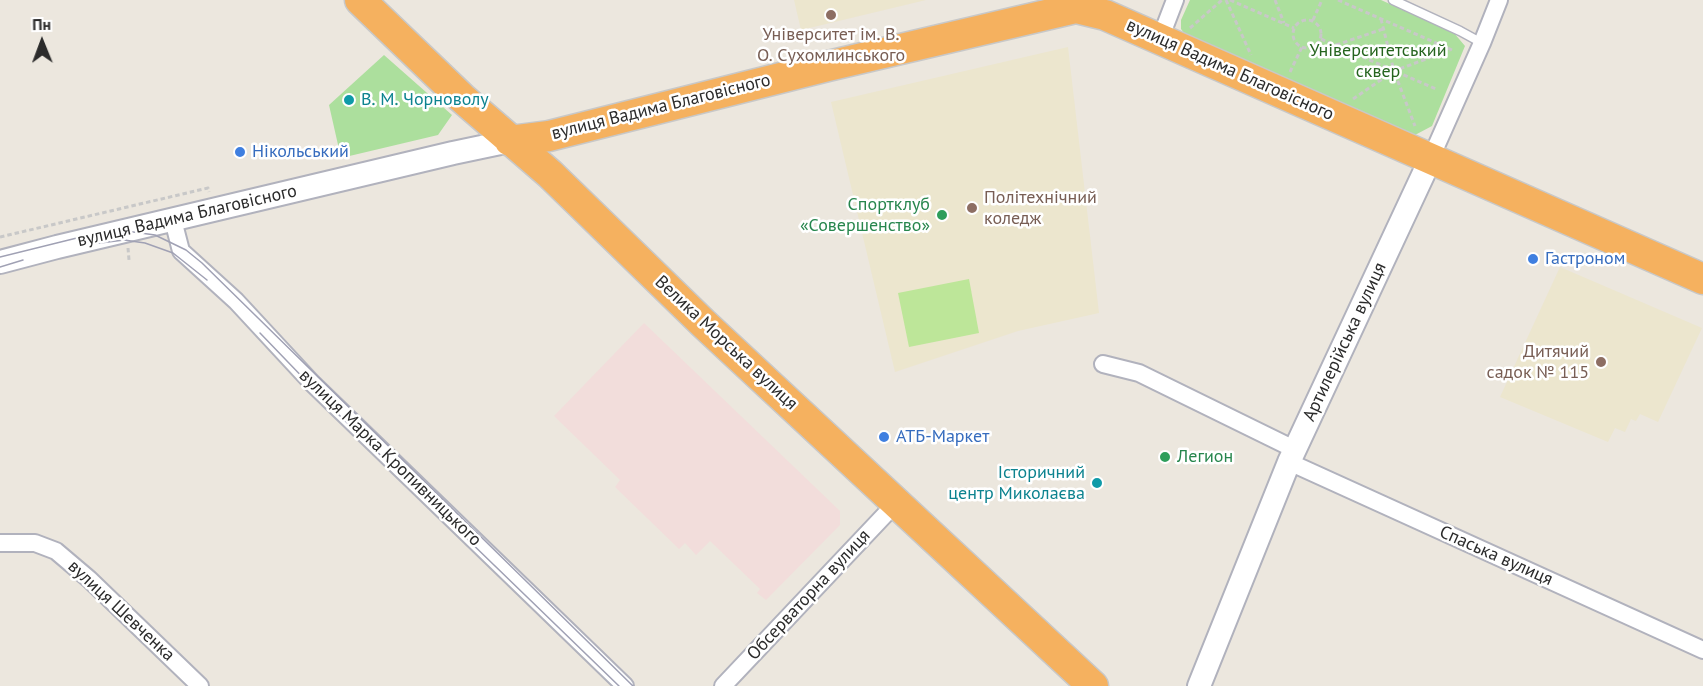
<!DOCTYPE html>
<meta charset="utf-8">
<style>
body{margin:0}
#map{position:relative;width:1703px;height:686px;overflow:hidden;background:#ece7de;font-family:"PT Sans",sans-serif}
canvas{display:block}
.north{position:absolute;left:12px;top:12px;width:60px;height:60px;-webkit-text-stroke:4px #fff;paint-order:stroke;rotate:359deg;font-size:16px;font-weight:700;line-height:24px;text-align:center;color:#2b2b2b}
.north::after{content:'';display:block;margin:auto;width:21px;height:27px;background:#2b2b2b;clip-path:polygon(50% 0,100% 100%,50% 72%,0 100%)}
</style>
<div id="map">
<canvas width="1703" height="686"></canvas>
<div class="north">Пн</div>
</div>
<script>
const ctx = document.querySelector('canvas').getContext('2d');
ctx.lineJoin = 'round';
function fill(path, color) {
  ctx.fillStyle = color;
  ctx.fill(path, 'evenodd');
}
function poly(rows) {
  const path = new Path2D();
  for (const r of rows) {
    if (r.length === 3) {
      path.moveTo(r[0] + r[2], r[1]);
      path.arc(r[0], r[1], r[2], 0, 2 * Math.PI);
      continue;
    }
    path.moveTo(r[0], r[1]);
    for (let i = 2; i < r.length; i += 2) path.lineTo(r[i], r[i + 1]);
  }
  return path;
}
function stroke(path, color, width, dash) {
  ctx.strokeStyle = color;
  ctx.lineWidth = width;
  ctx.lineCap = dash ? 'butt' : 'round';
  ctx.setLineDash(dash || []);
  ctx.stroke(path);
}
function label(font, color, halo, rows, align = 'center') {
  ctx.font = font + ' "PT Sans",sans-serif';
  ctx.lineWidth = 5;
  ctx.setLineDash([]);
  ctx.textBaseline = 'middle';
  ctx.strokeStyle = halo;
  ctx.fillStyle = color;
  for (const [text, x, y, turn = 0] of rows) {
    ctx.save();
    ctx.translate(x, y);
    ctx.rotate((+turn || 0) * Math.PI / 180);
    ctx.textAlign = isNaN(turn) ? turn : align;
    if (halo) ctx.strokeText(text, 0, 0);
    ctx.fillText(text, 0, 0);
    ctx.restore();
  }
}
const education = poly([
 [794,0,926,0,801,30],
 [1068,47,1099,313,1018,331,895,372,831,102],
 [1560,267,1702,328,1658,422,1640,414,1636,421,1631,419,1625,432,1615,428,1608,442,1500,397]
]);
const medical = poly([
 [644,323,840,511,840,525,766,600,757,593,760,589,710,541,696,555,685,543,679,549,615,487,620,480,554,416]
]);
const green = poly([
 [1190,0,1381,0,1454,33,1465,46,1432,126,1415,135,1403,134,1188,38,1181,29,1181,20],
 [384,55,452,115,438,135,341,158,329,105]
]);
const pitch = poly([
 [969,279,979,333,909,347,898,293]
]);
const path = poly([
 [1226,0,1251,55],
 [1230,0,1294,28],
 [1275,0,1284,23],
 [1338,0,1452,50],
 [1381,19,1394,71,1450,50],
 [1307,34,14],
 [1313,20,1322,0],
 [1190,28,1222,0],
 [1321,39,1436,89],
 [1336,45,1383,29],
 [1290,72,1302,47],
 [1353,99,1394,71,1415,126],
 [0,237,208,188,209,192],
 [128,248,129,260]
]);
const lane = poly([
 [1393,0,1460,31,1482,43]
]);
const street = poly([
 [1160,39,1175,0],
 [1430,160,1482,43,1499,0],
 [173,220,181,251,236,301,312,383,625,686],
 [1103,364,1139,373,1294,449],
 [1289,462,1703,650],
 [0,543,35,543,56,551,89,579,200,686],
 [723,686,896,503]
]);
const secondary = poly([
 [0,262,57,247,453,153,510,141],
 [1199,686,1289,462,1430,160]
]);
const highway = poly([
 [360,0,462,98,550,174,703,323,1093,686],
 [510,141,549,136,828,66,1076,8,1105,15,1703,279]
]);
const tram = poly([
 [84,245,124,240,145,243,173,253,207,280],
 [0,257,93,234,119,230,155,235,186,250,202,263,633,686],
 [0,267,23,260],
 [260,333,338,414,619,686]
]);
const markers = [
 [831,15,6,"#8d6e63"],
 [349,100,6,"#0f9aa8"],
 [240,152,6,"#3f7fe0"],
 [972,208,6,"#8d6e63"],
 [942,215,6,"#2e9e5b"],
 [1533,259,6,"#3f7fe0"],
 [1601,362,6,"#8d6e63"],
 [884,437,6,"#3f7fe0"],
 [1165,457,6,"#2e9e5b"],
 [1097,483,6,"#0f9aa8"]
];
const educationNames = [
 ["Університет ім. В.",831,35],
 ["О. Сухомлинського",831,56],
 ["Політехнічний",984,198,"left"],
 ["коледж",984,219,"left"],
 ["Дитячий",1589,352,"right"],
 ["садок № 115",1589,373,"right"]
];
const parkNames = [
 ["Університетський",1378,51],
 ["сквер",1378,72]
];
const streetNames = [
 ["вулиця Вадима Благовісного",1230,70,24],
 ["вулиця Вадима Благовісного",661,107,-14],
 ["вулиця Вадима Благовісного",187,216,-13],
 ["Артилерійська вулиця",1345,342,-65],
 ["Велика Морська вулиця",726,343,43],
 ["вулиця Марка Кропивницького",390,458,44],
 ["Спаська вулиця",1496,556,24],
 ["Обсерваторна вулиця",809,595,-47],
 ["вулиця Шевченка",121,611,43]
];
const cultureNames = [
 ["В. М. Чорноволу",361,100],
 ["Історичний",1085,473,"right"],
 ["центр Миколаєва",1085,494,"right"]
];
const shopNames = [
 ["Нікольський",252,152],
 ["Гастроном",1545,259],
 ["АТБ-Маркет",896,437]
];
const leisureNames = [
 ["Спортклуб",930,205],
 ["«Совершенство»",930,226],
 ["Легион",1177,457,"left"]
];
fill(education, '#ece6ce');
fill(medical, '#f2dddb');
fill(green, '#acdf9d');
fill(pitch, '#bde699');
stroke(lane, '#b1b2bd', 11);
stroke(street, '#b1b2bd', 20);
stroke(secondary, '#b1b2bd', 26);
stroke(highway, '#c8c8c8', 33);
stroke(path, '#c8c8c8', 3, [4.5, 3]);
stroke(lane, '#fff', 8);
stroke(street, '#fff', 16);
stroke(secondary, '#fff', 22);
stroke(highway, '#f5b15f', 30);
stroke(tram, '#a0a1b4', 1.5);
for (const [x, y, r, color] of markers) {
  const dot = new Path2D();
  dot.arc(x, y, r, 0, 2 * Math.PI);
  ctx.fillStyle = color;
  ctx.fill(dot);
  stroke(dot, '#fff', 2);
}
label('18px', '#785e54', '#fff', educationNames);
label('18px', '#25641e', '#fff', parkNames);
label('18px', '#2b2b2b', '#fff', streetNames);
label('18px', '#0d838f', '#fff', cultureNames, 'left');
label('18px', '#366cbe', '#fff', shopNames, 'left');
label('18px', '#27864d', '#fff', leisureNames, 'right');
</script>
